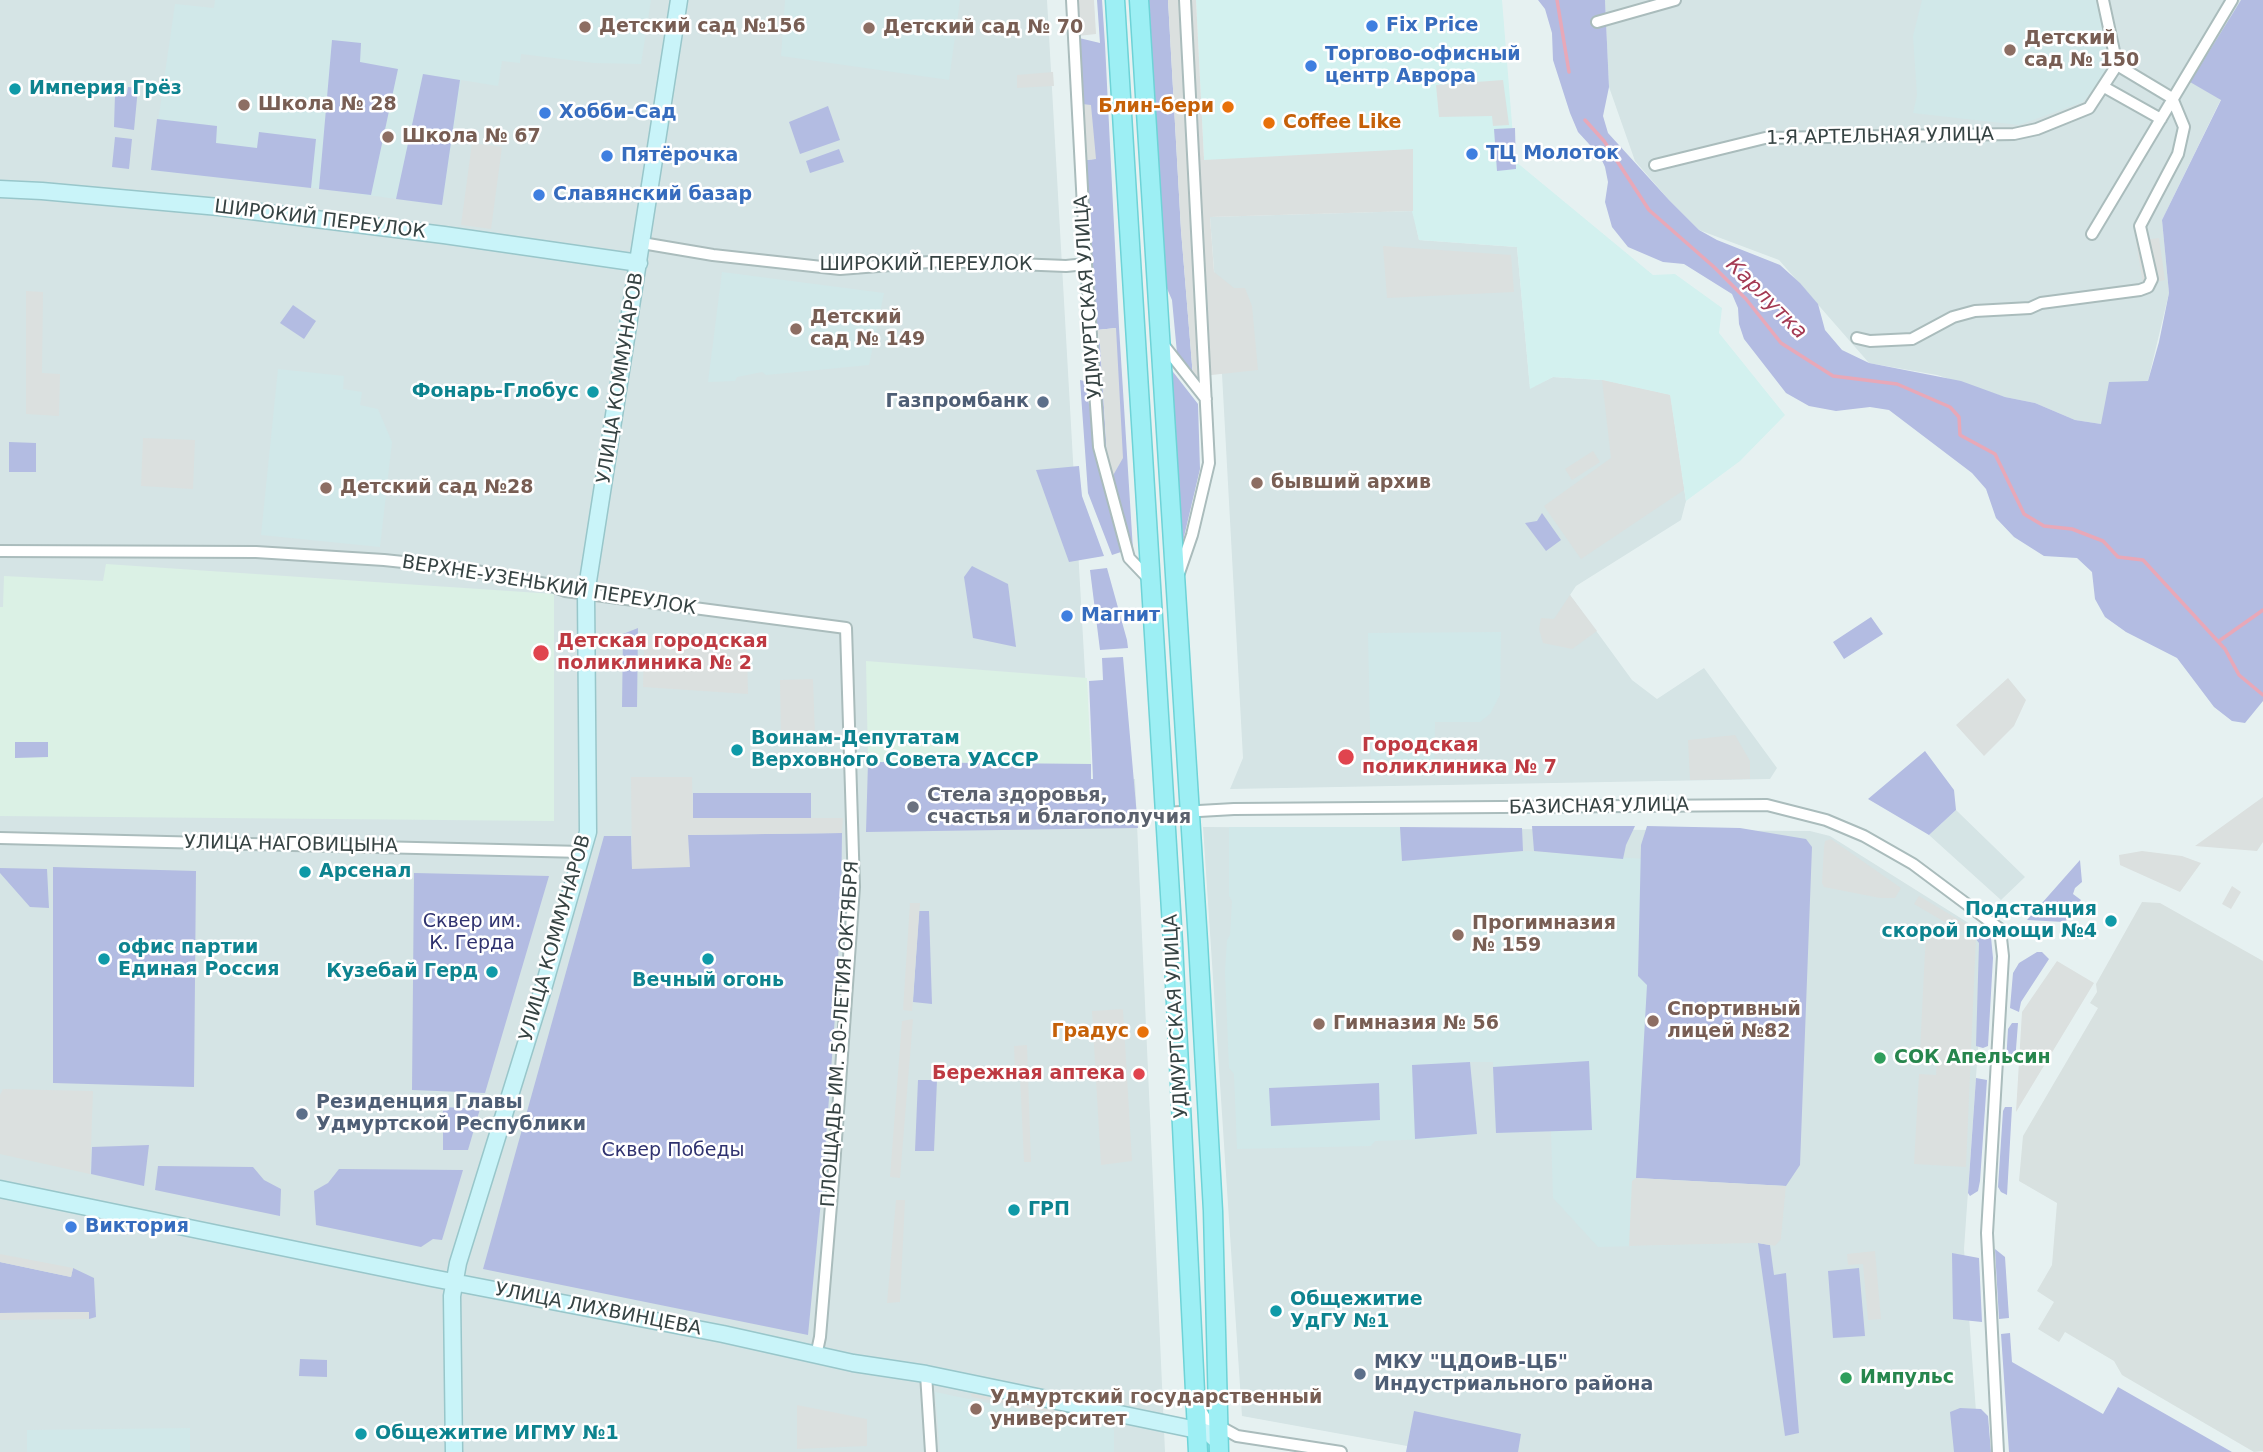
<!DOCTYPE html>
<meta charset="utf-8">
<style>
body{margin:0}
canvas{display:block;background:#e6f1f1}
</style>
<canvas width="2263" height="1452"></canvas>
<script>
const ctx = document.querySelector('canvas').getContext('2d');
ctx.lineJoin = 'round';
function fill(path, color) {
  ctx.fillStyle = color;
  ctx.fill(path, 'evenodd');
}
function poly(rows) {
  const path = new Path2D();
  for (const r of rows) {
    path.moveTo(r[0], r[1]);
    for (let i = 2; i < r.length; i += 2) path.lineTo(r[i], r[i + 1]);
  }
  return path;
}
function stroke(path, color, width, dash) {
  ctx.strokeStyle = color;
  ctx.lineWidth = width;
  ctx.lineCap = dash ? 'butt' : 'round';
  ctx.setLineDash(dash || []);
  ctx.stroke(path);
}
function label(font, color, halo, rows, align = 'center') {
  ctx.font = font + ' "DejaVu Sans",sans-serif';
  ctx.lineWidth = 5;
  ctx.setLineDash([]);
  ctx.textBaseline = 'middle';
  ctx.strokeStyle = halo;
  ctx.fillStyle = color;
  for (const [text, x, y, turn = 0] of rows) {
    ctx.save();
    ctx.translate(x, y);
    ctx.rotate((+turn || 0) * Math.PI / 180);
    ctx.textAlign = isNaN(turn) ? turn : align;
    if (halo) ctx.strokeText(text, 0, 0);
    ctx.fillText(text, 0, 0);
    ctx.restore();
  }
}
const residential = poly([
 [0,0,1047,0,1091,779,1135,779,1165,1452,0,1452],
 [1605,0,2241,0,2191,82,2221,99,2162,220,2169,293,2148,381,2101,424,2075,420,2035,403,2005,397,1937,375,1869,363,1779,260,1699,230,1669,200,1635,161,1609,87],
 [1413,211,1419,240,1517,247,1530,388,1553,377,1602,380,1670,395,1686,501,1681,520,1576,586,1570,595,1632,680,1657,699,1704,668,1777,768,1770,779,1230,789,1243,758,1222,374,1210,217],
 [1956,810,2025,877,2001,900,1929,835],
 [1203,827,1810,831,1830,836,1986,934,1964,1249,1979,1452,1440,1452,1242,1416]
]);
const commercial = poly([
 [1196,0,1502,0,1515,161,1653,275,1675,274,1722,308,1719,333,1785,415,1740,461,1686,501,1670,395,1602,380,1553,377,1530,389,1517,247,1419,240,1412,211,1314,213,1204,160]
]);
const industrial = poly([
 [2142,902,2160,903,2263,961,2263,1451,2254,1452,2122,1375,2114,1361,2065,1332,2059,1342,2038,1329,2054,1302,2037,1291,2052,1265,2057,1203,2019,1181,2023,1136,2098,1008,2090,1003,2097,992,2096,984]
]);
const education = poly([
 [215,0,651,0,641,64,594,63,521,54,520,63,502,61,498,86,461,80,442,205,314,188,151,170,175,4,214,8],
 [785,0,960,0,949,80,781,56],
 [1922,0,2097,0,2109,64,2099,82,2083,102,2019,125,1913,113,1917,95,1913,36],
 [722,272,884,293,869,365,766,375,762,372,737,377,735,381,708,382],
 [278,369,344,376,343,389,362,392,360,405,378,409,392,442,380,547,261,535],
 [1501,632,1500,695,1490,714,1480,722,1435,722,1434,772,1371,773,1368,633],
 [1229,827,1400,827,1402,861,1527,851,1793,869,1786,1186,1781,1239,1775,1246,1758,1243,1598,1247,1553,1198,1551,1131,1496,1133,1493,1062,1470,1062,1477,1134,1433,1139,1375,1141,1371,1146,1237,1149,1234,1074,1229,1068,1225,972,1227,940,1230,935,1232,901,1229,896],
 [935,1392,1114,1429,1114,1452,940,1452],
 [190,1428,190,1452,27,1452,27,1430]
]);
const medical = poly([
 [106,564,554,594,554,821,0,816,0,607,3,607,4,576,103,581],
 [866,661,1087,678,1091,764,868,762]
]);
const green = poly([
 [1097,0,1102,0,1105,44,1119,327,1133,550,1111,479,1116,328,1097,330,1090,245,1086,160,1095,159,1082,104,1079,38,1100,43],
 [1148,0,1168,0,1181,230,1193,377,1177,353,1172,300,1165,284],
 [1538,0,1605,0,1609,87,1603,116,1608,133,1669,200,1699,230,1717,240,1780,265,1800,283,1818,304,1825,330,1842,350,1869,363,1961,381,2005,397,2035,403,2075,420,2101,424,2109,382,2148,381,2159,342,2169,293,2162,220,2221,100,2190,82,2241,0,2263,0,2263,701,2245,723,2232,721,2214,707,2177,658,2126,632,2105,617,2095,599,2092,572,2077,558,2044,556,2014,537,1996,518,1986,489,1972,473,1889,410,1870,407,1836,411,1809,406,1786,393,1744,339,1739,324,1738,308,1732,294,1684,264,1663,262,1628,247,1612,227,1605,202,1608,182,1605,167,1600,156,1578,132,1570,113,1553,60,1552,33,1545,9],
 [332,40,361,43,360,62,398,69,371,195,319,189],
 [423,74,460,80,442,205,396,199],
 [128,87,138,88,134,130,114,127,115,94,127,94],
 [828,106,840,140,800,154,789,122],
 [157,119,217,126,216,143,257,148,259,132,316,139,311,188,151,170],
 [1515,128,1516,169,1497,171,1494,129],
 [115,137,132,139,129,169,112,167],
 [839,149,844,162,810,173,806,161],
 [293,305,316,321,304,339,280,323],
 [1096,342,1100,342,1107,457,1104,457],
 [1170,368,1198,404,1200,469,1183,541],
 [1080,380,1084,381,1121,552,1112,555,1088,493],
 [9,442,36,443,36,472,9,472],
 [1079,466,1082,496,1104,556,1069,562,1036,470],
 [1542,513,1561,540,1546,551,1525,523,1537,521],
 [972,566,1008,584,1016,647,973,638,964,577],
 [1107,568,1127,640,1128,648,1100,650,1090,570],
 [1871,617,1883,634,1844,659,1833,642],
 [638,628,637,707,622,707,623,634],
 [1123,657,1138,828,866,832,868,762,1091,764,1091,779,1093,779,1089,681,1103,680,1102,658],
 [15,742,48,742,48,757,15,758],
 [1925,751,1954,790,1956,810,1929,835,1868,799],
 [693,793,811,793,811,819,693,818],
 [1532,826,1635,826,1626,845,1623,859,1534,851],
 [1647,826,1740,828,1806,839,1812,847,1800,1165,1786,1186,1636,1178,1647,985,1638,976,1641,845],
 [1400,827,1522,828,1523,851,1402,861],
 [842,833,841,905,835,1016,823,1180,808,1335,483,1269,604,836,631,836,632,869,688,835],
 [2080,860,2082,882,2075,888,2073,894,2081,900,2070,918,2064,922,2027,920],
 [53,867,196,871,194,1087,53,1083],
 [0,868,47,869,49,908,30,907,0,873],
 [414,873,549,876,485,1093,412,1090],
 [919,911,929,911,932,1004,913,1002],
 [1973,924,1991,937,1993,958,1988,1046,1983,1048,1976,1046,1979,943,1970,931],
 [2037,952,2042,952,2049,959,2021,1002,2019,1012,2010,1008,2013,973,2019,963],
 [2012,1023,2018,1023,2015,1062,2006,1063,2008,1029],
 [1589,1061,1592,1130,1496,1133,1493,1067],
 [1470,1062,1477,1134,1415,1139,1412,1065],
 [1976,1078,1987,1080,1980,1181,1978,1191,1970,1196,1968,1193],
 [918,1080,937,1080,934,1151,915,1151],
 [1379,1083,1380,1120,1271,1126,1269,1088],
 [443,1107,480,1109,468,1150,443,1150],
 [2005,1107,2012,1107,2007,1195,2001,1192,1998,1187,2003,1111],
 [149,1145,144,1186,91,1174,92,1147],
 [158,1166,253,1167,264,1180,281,1189,280,1216,155,1190],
 [339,1169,463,1170,442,1240,433,1239,421,1247,316,1225,314,1191,328,1183],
 [1758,1243,1770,1245,1774,1275,1786,1273,1799,1433,1785,1436],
 [1995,1249,2005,1257,2009,1318,1999,1319],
 [1952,1253,1979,1258,1982,1322,1953,1319],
 [0,1262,71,1277,73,1268,94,1278,96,1317,89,1319,88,1312,0,1313],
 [1859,1268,1865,1336,1833,1338,1828,1271],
 [2010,1333,2012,1362,2103,1414,2118,1387,2232,1452,2009,1452,2001,1334],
 [300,1359,327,1360,327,1377,299,1376],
 [1960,1408,1981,1409,1988,1416,1991,1452,1954,1452,1950,1412],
 [1414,1411,1521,1434,1518,1452,1406,1452]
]);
const parking = poly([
 [1076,0,1094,0,1096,34,1078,36],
 [1168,0,1196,0,1204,160,1413,149,1413,211,1210,217,1214,272,1234,288,1245,288,1252,306,1258,370,1193,377,1181,230],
 [1053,72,1054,86,1017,88,1017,75],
 [1503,80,1509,125,1493,126,1492,116,1439,117,1436,85],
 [1082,104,1091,105,1096,159,1086,160],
 [472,143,502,147,491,229,461,225],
 [2159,238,2165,280,2143,284,2136,241],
 [1383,246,1511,255,1514,292,1387,298],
 [26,291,43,292,42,373,60,374,59,416,26,414],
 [1116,328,1123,458,1111,479,1107,457,1100,342,1097,330],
 [1602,380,1670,395,1684,490,1581,559,1544,506,1611,458],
 [143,438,195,440,193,489,141,486],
 [1593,451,1600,462,1572,480,1565,469],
 [1570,595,1597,631,1572,649,1543,643,1539,629,1541,618,1554,619],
 [644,639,747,649,748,694,643,687],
 [2008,678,2026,700,2014,726,1984,756,1956,725],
 [813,679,815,735,781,736,780,680],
 [1735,735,1750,761,1750,779,1690,780,1688,740],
 [631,777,692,777,693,818,843,818,842,833,688,835,690,867,632,869],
 [2263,797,2263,842,2257,851,2195,846],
 [1831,839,1901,888,1895,898,1880,898,1824,887,1822,883,1824,847,1825,841],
 [2142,851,2182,856,2201,863,2180,892,2120,865,2119,855],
 [2232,886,2241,892,2231,909,2222,904],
 [1919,896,1976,930,1976,935,1965,934,1914,904],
 [910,903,920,903,912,1011,903,1010],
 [1926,931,1976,937,1966,1167,1914,1164,1919,1074,1936,1075,1937,1053,1920,1052],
 [2057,961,2094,983,2016,1112,2022,1012],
 [1123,1009,1132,1161,1101,1165,1092,1011],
 [913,1019,900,1178,890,1177,902,1021],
 [1027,1045,1031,1162,1024,1162,1020,1075,1015,1072,1014,1046],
 [3,1089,93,1091,90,1174,0,1154,0,1095],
 [1636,1178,1786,1186,1781,1239,1775,1246,1758,1243,1629,1246,1632,1181],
 [896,1200,905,1200,900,1302,887,1303],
 [1875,1251,1881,1319,1868,1320,1863,1264,1848,1265,1847,1254],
 [0,1254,73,1268,71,1277,0,1262],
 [89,1312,89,1319,0,1320,0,1313],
 [968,1388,1080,1411,1078,1418,972,1397],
 [797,1405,867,1419,867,1446,797,1449]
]);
const stream = poly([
 [1557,0,1569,72],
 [1585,120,1604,141,1649,210,1714,267,1746,299,1781,343,1833,376,1897,384,1950,407,1959,417,1960,435,1995,454,2024,514,2044,526,2072,529,2103,541,2118,557,2143,560,2225,649,2239,675,2263,695],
 [2219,641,2263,610]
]);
const street = poly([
 [1072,0,1086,264,1099,447,1129,558,1149,579],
 [2103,0,2117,65],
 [1597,22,1675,0],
 [2104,87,2161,119],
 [1655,165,1765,138,2014,134,2037,129,2089,108,2117,65,2172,98,2184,127,2178,154,2140,226,2152,279,2148,287,2140,290,2041,303,2030,308,1975,311,1953,317,1912,339,1870,341,1857,338],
 [2092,234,2232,0],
 [642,243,713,255,840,269,942,261,1066,266,1086,264],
 [1162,343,1206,399],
 [0,551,256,552,384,560,460,568,546,584,565,591,846,628,854,887,833,1181,820,1337,816,1356],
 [1179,573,1192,535,1209,463,1185,0],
 [1164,813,1234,809,1767,805,1826,820,1864,836,1913,864,2000,929,2003,956,1987,1233,1998,1452],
 [0,838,583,852],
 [926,1374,931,1452],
 [1199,1407,1206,1419,1237,1436,1341,1452]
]);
const secondary = poly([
 [0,189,42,191,219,207,444,235,639,263],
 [0,1189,432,1278,723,1334,853,1363,926,1374,1197,1430,1210,1434,1219,1442],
 [454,1452,452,1296,458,1263,543,989,588,832,586,594,679,0]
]);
const primary = poly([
 [1115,0,1173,943,1198,1452],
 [1139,0,1198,942,1213,1211,1219,1452]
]);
const markers = [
 [1372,26,7,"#3f7fe0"],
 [585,27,7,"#8d6e63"],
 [869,28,7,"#8d6e63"],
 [2010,50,7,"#8d6e63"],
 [1311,66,7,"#3f7fe0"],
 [15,89,7,"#0f9aa8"],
 [244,105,7,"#8d6e63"],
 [1228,107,7,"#e8710a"],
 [545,113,7,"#3f7fe0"],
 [1269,123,7,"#e8710a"],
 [388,137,7,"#8d6e63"],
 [1472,154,7,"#3f7fe0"],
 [607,156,7,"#3f7fe0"],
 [539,195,7,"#3f7fe0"],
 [796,329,7,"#8d6e63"],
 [593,392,7,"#0f9aa8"],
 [1043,402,7,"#5c6f8a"],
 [1257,483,7,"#8d6e63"],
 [326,488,7,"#8d6e63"],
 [1067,616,7,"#3f7fe0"],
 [541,653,9,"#e0444e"],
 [737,750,7,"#0f9aa8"],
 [1346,757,9,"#e0444e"],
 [913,807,7,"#6b7280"],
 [305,872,7,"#0f9aa8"],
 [2111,921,7,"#0f9aa8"],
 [1458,935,7,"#8d6e63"],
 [104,959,7,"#0f9aa8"],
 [708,959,7,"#0f9aa8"],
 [492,972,7,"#0f9aa8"],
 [1653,1021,7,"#8d6e63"],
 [1319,1024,7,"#8d6e63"],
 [1143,1032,7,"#e8710a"],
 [1880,1058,7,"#2e9e5b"],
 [1139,1074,7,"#e0444e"],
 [302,1114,7,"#5c6f8a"],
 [1014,1210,7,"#0f9aa8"],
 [71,1227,7,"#3f7fe0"],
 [1276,1311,7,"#0f9aa8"],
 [1360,1374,7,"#5c6f8a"],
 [1846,1378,7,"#2e9e5b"],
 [976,1409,7,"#8d6e63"],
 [361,1434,7,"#0f9aa8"]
];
const shopNames = [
 ["Fix Price",1386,26],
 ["Торгово-офисный",1325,55],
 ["центр Аврора",1325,77],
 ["Хобби-Сад",559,113],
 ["ТЦ Молоток",1486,154],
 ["Пятёрочка",621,156],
 ["Славянский базар",553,195],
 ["Магнит",1081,616],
 ["Виктория",85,1227]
];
const educationNames = [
 ["Детский сад №156",599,27],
 ["Детский сад № 70",883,28],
 ["Детский",2024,39],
 ["сад № 150",2024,61],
 ["Школа № 28",258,105],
 ["Школа № 67",402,137],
 ["Детский",810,318],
 ["сад № 149",810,340],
 ["бывший архив",1271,483],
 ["Детский сад №28",340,488],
 ["Прогимназия",1472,924],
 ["№ 159",1472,946],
 ["Спортивный",1667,1010],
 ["лицей №82",1667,1032],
 ["Гимназия № 56",1333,1024],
 ["Удмуртский государственный",990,1398],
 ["университет",990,1420]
];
const cultureNames = [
 ["Империя Грёз",29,89],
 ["Фонарь-Глобус",579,392,"right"],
 ["Воинам-Депутатам",751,739],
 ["Верховного Совета УАССР",751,761],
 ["Арсенал",319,872],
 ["Подстанция",2097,910,"right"],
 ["скорой помощи №4",2097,932,"right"],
 ["офис партии",118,948],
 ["Единая Россия",118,970],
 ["Кузебай Герд",478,972,"right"],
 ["Вечный огонь",708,981,"center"],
 ["ГРП",1028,1210],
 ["Общежитие",1290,1300],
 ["УдГУ №1",1290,1322],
 ["Общежитие ИГМУ №1",375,1434]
];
const foodNames = [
 ["Блин-бери",1214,107],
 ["Coffee Like",1283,123,"left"],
 ["Градус",1129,1032]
];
const streetNames = [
 ["1-Я АРТЕЛЬНАЯ УЛИЦА",1880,137,-1],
 ["ШИРОКИЙ ПЕРЕУЛОК",320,220,7],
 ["ШИРОКИЙ ПЕРЕУЛОК",926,265],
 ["УДМУРТСКАЯ УЛИЦА",1089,297,-94],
 ["УЛИЦА КОММУНАРОВ",621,378,-81],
 ["ВЕРХНЕ-УЗЕНЬКИЙ ПЕРЕУЛОК",549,586,9],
 ["БАЗИСНАЯ УЛИЦА",1599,807,-1],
 ["УЛИЦА НАГОВИЦЫНА",291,845,1],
 ["УЛИЦА КОММУНАРОВ",556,938,-74],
 ["УДМУРТСКАЯ УЛИЦА",1177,1016,-93],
 ["ПЛОЩАДЬ ИМ. 50-ЛЕТИЯ ОКТЯБРЯ",841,1034,-86],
 ["УЛИЦА ЛИХВИНЦЕВА",598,1310,11]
];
const serviceNames = [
 ["Газпромбанк",1029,402,"right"],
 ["Резиденция Главы",316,1103],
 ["Удмуртской Республики",316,1125],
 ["МКУ \"ЦДОиВ-ЦБ\"",1374,1363],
 ["Индустриального района",1374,1385]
];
const healthNames = [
 ["Детская городская",557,642],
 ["поликлиника № 2",557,664],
 ["Городская",1362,746],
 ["поликлиника № 7",1362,768],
 ["Бережная аптека",1125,1074,"right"]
];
const worshipNames = [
 ["Стела здоровья,",927,796],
 ["счастья и благополучия",927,818]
];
const parkNames = [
 ["Сквер им.",472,922],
 ["К. Герда",472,944],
 ["Сквер Победы",673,1151]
];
const leisureNames = [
 ["СОК Апельсин",1894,1058],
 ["Импульс",1860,1378]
];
const waterNames = [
 ["Карлутка",1766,299,45]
];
fill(residential, '#d5e4e5');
fill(commercial, '#d3f1ef');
fill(industrial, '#d8e1e0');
fill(education, '#d1e8e9');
fill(medical, '#dbf1e5');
fill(green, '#b3bce2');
fill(parking, '#dbe0df');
stroke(stream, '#e8a8b8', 3.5);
stroke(street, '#aabcbc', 14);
stroke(secondary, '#98c6ca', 19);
stroke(primary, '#6ed3d7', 21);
stroke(street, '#fff', 10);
stroke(secondary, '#c9f4f9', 16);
stroke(primary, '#9deff4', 18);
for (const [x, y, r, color] of markers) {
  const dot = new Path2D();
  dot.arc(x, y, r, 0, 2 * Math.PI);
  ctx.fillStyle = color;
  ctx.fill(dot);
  stroke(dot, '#fff', 2.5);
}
label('bold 19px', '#366cbe', '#fff', shopNames, 'left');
label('bold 19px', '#785e54', '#fff', educationNames, 'left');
label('bold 19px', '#0d838f', '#fff', cultureNames, 'left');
label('bold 19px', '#c56008', '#fff', foodNames, 'right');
label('19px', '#364343', '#fff', streetNames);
label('bold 19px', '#4e5e75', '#fff', serviceNames, 'left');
label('bold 19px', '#be3a42', '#fff', healthNames, 'left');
label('bold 19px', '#5b616d', '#fff', worshipNames, 'left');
label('19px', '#2f326f', '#fff', parkNames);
label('bold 19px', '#27864d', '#fff', leisureNames, 'left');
label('italic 21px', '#a43a53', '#fff', waterNames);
</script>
